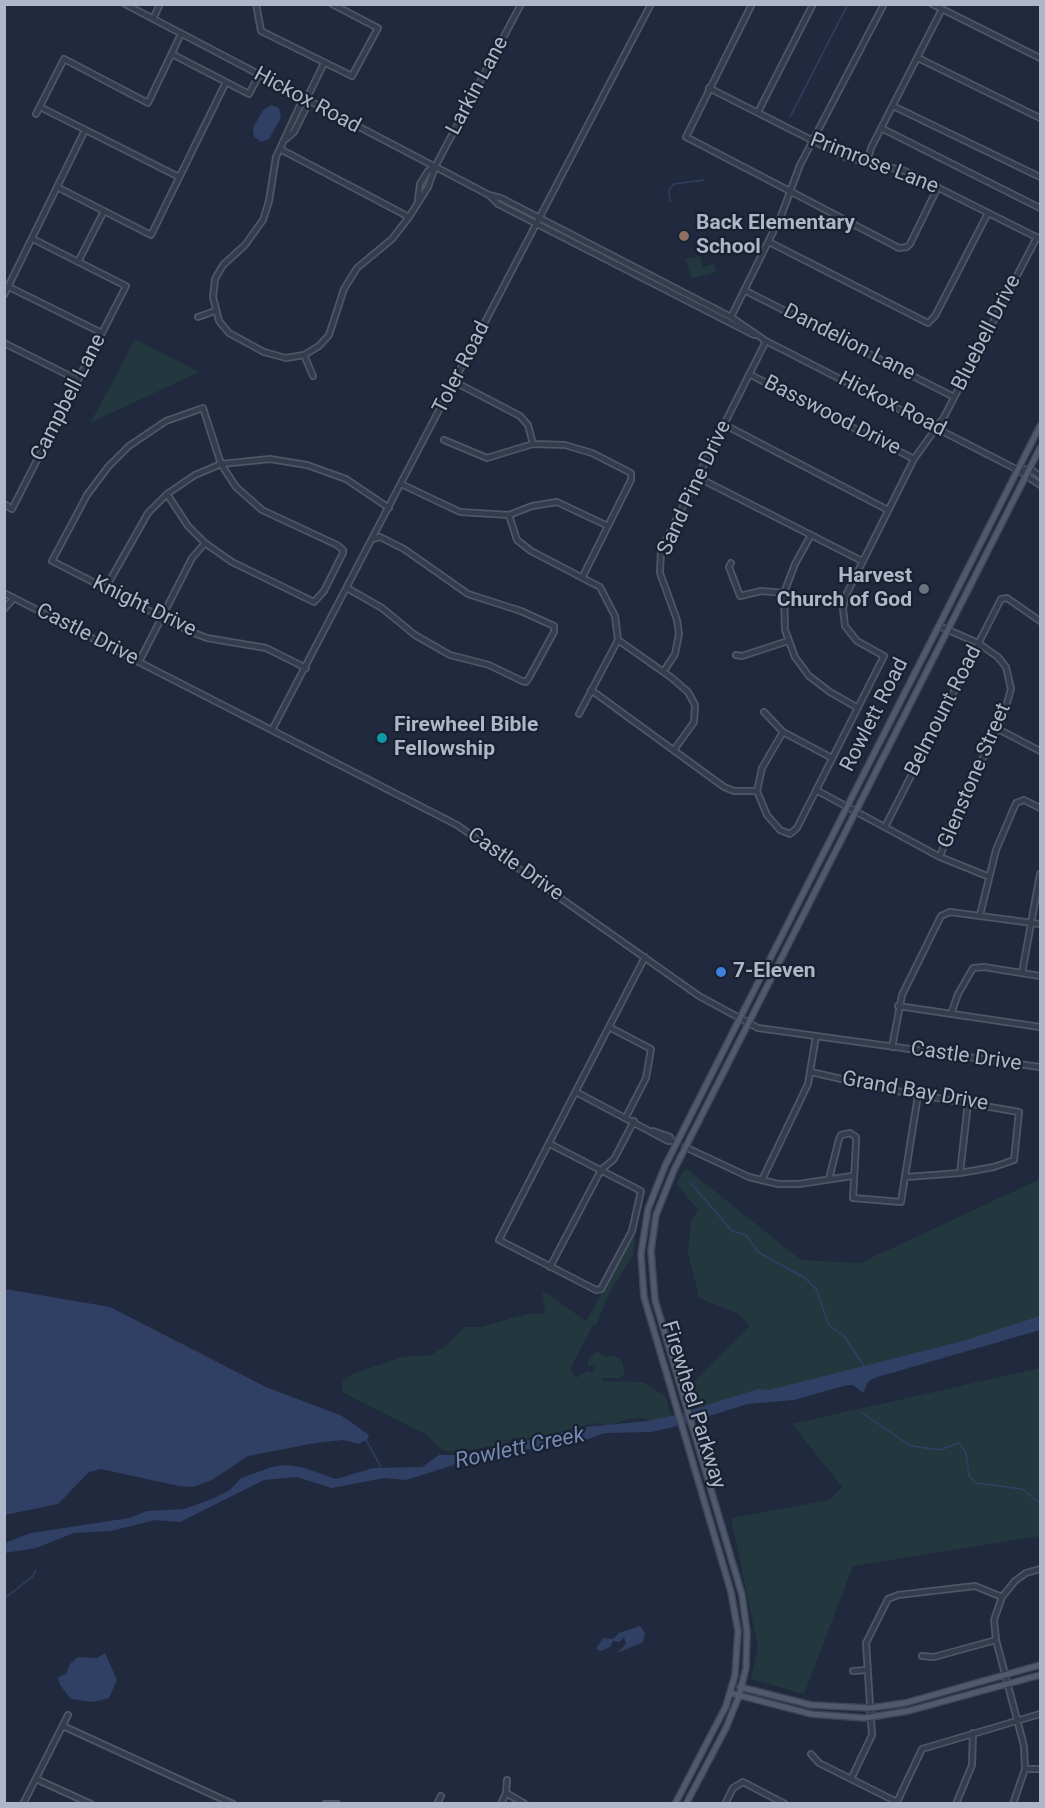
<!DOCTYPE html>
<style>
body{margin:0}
#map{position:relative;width:1045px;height:1808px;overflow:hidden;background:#20293d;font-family:Roboto,sans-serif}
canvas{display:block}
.frame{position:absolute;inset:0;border:6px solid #afb6c9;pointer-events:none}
</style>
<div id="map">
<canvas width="1045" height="1808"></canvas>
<div class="frame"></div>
</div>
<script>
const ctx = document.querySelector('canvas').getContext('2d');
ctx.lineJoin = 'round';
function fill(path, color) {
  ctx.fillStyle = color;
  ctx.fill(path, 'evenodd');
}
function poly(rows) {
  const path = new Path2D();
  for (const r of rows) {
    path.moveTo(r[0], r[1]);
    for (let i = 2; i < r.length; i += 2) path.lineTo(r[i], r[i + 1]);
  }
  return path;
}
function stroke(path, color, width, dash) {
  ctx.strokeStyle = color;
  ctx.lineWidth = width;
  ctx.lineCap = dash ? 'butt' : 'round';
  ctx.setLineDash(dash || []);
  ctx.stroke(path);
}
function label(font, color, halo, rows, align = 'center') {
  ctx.font = font + ' Roboto,sans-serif';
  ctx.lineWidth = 4.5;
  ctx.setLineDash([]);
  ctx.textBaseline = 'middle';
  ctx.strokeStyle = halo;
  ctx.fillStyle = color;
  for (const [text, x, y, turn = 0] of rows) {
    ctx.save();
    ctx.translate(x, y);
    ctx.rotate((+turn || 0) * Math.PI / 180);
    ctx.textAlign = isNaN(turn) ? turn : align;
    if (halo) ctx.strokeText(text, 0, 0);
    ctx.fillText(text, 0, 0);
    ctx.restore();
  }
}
const green = poly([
 [700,256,703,267,714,264,716,272,692,279,685,259],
 [135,339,199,372,90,423,119,371],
 [686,1168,801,1260,860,1263,1040,1179,1040,1323,983,1343,695,1412,690,1386,749,1326,739,1314,699,1298,688,1253,691,1222,698,1210,676,1183],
 [635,1234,633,1255,611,1290,596,1325,593,1325,570,1370,576,1378,587,1371,593,1374,594,1366,588,1366,588,1360,594,1353,598,1352,607,1357,614,1355,622,1361,625,1374,619,1378,603,1378,602,1381,644,1382,666,1397,671,1416,650,1421,641,1418,629,1419,606,1426,600,1423,586,1425,538,1438,514,1438,506,1444,457,1452,442,1450,427,1435,342,1392,342,1383,350,1375,402,1357,431,1355,447,1345,464,1327,481,1327,527,1314,545,1313,542,1290,586,1321],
 [1040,1368,1040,1536,853,1566,804,1694,751,1679,758,1647,731,1518,829,1500,842,1487,792,1424]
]);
const water = poly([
 [271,105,279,108,281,118,269,139,261,142,254,137,253,128,263,110],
 [5,1289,110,1307,266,1387,342,1416,369,1435,367,1440,358,1444,343,1440,315,1443,248,1456,212,1480,193,1487,179,1486,101,1469,89,1472,58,1504,5,1515],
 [1040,1316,1040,1330,874,1378,868,1382,863,1393,853,1385,847,1385,794,1400,748,1404,670,1428,651,1432,605,1433,588,1439,476,1458,406,1480,384,1478,332,1488,296,1477,264,1480,180,1522,155,1520,111,1531,74,1533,36,1548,5,1553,5,1543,31,1533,129,1518,147,1511,184,1509,212,1499,230,1490,241,1478,272,1467,285,1465,301,1467,336,1479,373,1468,422,1467,439,1455,462,1455,586,1427,647,1421,675,1415,758,1389,769,1390,963,1341],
 [640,1626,645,1633,643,1642,639,1644,617,1653,626,1644,624,1637,620,1642,613,1641,610,1647,601,1651,596,1649,603,1638,613,1639,619,1633],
 [105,1653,117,1680,109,1698,94,1702,71,1699,60,1685,58,1677,66,1674,70,1664,78,1657,97,1658]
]);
const stream = poly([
 [790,117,848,4],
 [670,201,669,190,674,184,704,180],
 [690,1182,732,1231,746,1235,758,1252,805,1278,816,1289,829,1325,844,1336,864,1366],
 [861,1412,911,1446,940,1450,959,1443,966,1453,969,1476,976,1483,1022,1489,1040,1503],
 [366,1440,381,1467],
 [4,1599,33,1576,36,1570]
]);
const minor = poly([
 [125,4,489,195,501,198,731,317,766,341],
 [256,4,261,31,352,76,378,28,332,4],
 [752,4,686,137,899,248,907,247,910,244,938,187],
 [932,4,1040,58],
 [153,19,160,4],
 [172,54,249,94,259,75],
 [918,58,1040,118],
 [709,88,845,157,905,171,1040,239],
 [303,99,276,157,269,201,263,220,245,245,223,265,215,279,213,297,219,321,229,333,264,352,286,358,304,355,319,346,329,335,344,289,357,268,392,239,409,217,428,187,435,167,521,4],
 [306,100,324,63],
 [893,106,1040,177],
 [40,107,179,177],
 [758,112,813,4],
 [36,114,64,59,148,103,181,34],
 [881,128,1040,208],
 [286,139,294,132,309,102],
 [280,149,409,217],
 [867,163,871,148,942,9],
 [57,187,151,235,226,82],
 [489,195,498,204,754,335],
 [418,200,420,184,428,171,435,167],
 [769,242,928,323,935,316,988,213],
 [78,262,104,211],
 [9,287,102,333],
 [744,290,954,397],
 [4,295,85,130],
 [198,317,215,311],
 [731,317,781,216,800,165,884,4],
 [764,340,1018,470,1040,485],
 [4,343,78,380],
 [304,355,313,376],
 [749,374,914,459],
 [455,382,520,416,528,425,533,444],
 [725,425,888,510],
 [444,440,487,458,533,444,565,445,592,453,631,473,631,480,583,576],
 [1018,470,1030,469,1040,476],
 [699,478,862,561],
 [401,484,460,512,509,515,532,506,557,502,608,526],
 [167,494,188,526,205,543,232,562,314,602,324,591,343,553,343,550,337,545,262,510,236,487,221,464,203,408,166,421,129,446,108,467,87,495,52,561,189,631,207,638,266,648,306,668],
 [4,504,12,509,126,286,33,239],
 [509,515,517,540,531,551,600,587,615,616,618,640,579,714],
 [811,535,795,564,784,593,785,630,795,657,809,676,830,692,858,708],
 [731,563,729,567,740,596,761,591,784,593],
 [347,588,382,608,415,635,450,655,489,665,522,681,526,682,530,676,554,632,554,626,521,611,468,594,404,549,380,537,373,539],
 [105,589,148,513,167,494,195,475,221,464,270,459,307,465,346,479,389,508],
 [4,593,457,825,699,996,758,1028,1040,1067],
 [4,609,14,598],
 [939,626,978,643,998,657,1006,667,1011,689,1003,717,952,821,940,857],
 [618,640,672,678,688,692,695,705,694,722,674,750],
 [736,655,742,656,788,641],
 [139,662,192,558,205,543],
 [664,671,675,654,679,634,677,620,660,573,661,550,766,341],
 [591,690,724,787,734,791,757,791],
 [764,712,783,732,832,758],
 [998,729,1040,751],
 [272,730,651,4],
 [783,732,762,768,757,791,767,815,780,830,790,834,797,828,884,656,857,641,845,626,843,608,847,593,914,459,944,417,1037,237],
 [816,790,940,857,987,876],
 [886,825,1001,599,1007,598,1040,621],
 [980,915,996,850,1016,803,1024,800,1040,808],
 [1022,973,1040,874],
 [898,1006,1040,1027],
 [951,1014,958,994,973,968,984,967,1040,976],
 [609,1027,651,1049,646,1078,626,1117],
 [892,1047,902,995,941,916,950,912,1040,924],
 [811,1072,885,1089,1019,1112,1014,1160,994,1167,960,1173,906,1177],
 [576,1092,668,1141,671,1140],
 [653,1131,670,1137,672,1141],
 [550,1144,641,1191,632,1231,601,1289,596,1290,499,1240,645,957],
 [685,1147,749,1177,778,1184,799,1184,852,1176],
 [960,1173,968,1103],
 [829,1179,839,1139,841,1135,850,1133,856,1137,856,1143,853,1198,901,1202,918,1095],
 [762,1180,808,1084,816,1036],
 [550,1267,601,1170,614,1159,634,1121],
 [922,1656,934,1657,996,1640],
 [853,1671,867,1670],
 [63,1726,233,1804],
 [811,1754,819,1763,897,1802,922,1749,1040,1714],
 [1025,1769,1040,1769],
 [36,1779,91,1804],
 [851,1779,872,1735,866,1643,888,1599,898,1595,975,1586,1002,1597],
 [506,1793,525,1804],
 [23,1804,68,1715],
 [325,1804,337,1804],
 [437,1804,441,1796],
 [501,1804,506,1793,507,1780],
 [725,1804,733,1788,743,1782,785,1804],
 [956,1804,972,1765,973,1733],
 [1013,1804,1025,1769,1024,1746,996,1640,994,1620,1002,1597,1015,1581,1026,1573,1040,1569]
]);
const major = poly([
 [740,1687,811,1705,870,1708,905,1703,1040,1665],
 [730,1693,811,1714,865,1718,908,1711,1040,1675],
 [675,1804,726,1706,735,1675,738,1631,731,1592,644,1297,641,1254,648,1209,665,1166,1040,426],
 [686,1804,726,1728,739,1696,746,1668,747,1632,742,1595,655,1300,651,1251,656,1215,674,1170,1040,448]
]);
const markers = [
 [684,236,6,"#8d6e63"],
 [924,589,6,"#6b7280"],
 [382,738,6,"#0f9aa8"],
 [721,972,6,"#3f7fe0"]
];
const streetNames = [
 ["Larkin Lane",478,86,-62],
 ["Hickox Road",307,101,28],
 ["Primrose Lane",874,164,21],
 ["Bluebell Drive",987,333,-63],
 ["Dandelion Lane",849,343,27],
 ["Toler Road",462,368,-63],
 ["Campbell Lane",69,398,-63],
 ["Hickox Road",892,405,27],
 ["Basswood Drive",832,416,27],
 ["Sand Pine Drive",695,488,-65],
 ["Knight Drive",144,607,26],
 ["Castle Drive",87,635,27],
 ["Belmount Road",944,711,-63],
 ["Rowlett Road",875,715,-63],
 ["Glenstone Street",975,776,-67],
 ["Castle Drive",515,865,35],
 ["Castle Drive",966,1057,8],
 ["Grand Bay Drive",915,1092,10],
 ["Firewheel Parkway",693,1405,73]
];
const poiNames = [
 ["Back Elementary",696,224],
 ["School",696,248],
 ["Harvest",912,577,"right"],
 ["Church of God",912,601,"right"],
 ["Firewheel Bible",394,726],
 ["Fellowship",394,750],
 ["7-Eleven",733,972]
];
const waterNames = [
 ["Rowlett Creek",520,1449,-12]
];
fill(green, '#22383e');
fill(water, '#304064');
stroke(stream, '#304064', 1.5);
stroke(minor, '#4f5667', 8);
stroke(major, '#3d4556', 8);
stroke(minor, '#343c4d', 4.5);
stroke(major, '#515a6d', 5);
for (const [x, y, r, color] of markers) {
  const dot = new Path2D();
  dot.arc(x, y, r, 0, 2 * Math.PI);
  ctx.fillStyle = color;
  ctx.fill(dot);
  stroke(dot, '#192131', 2);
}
label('21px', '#afb6c9', '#192131', streetNames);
label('bold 21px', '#afb6c9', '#192131', poiNames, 'left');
label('italic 22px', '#7489b4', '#192131', waterNames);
</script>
